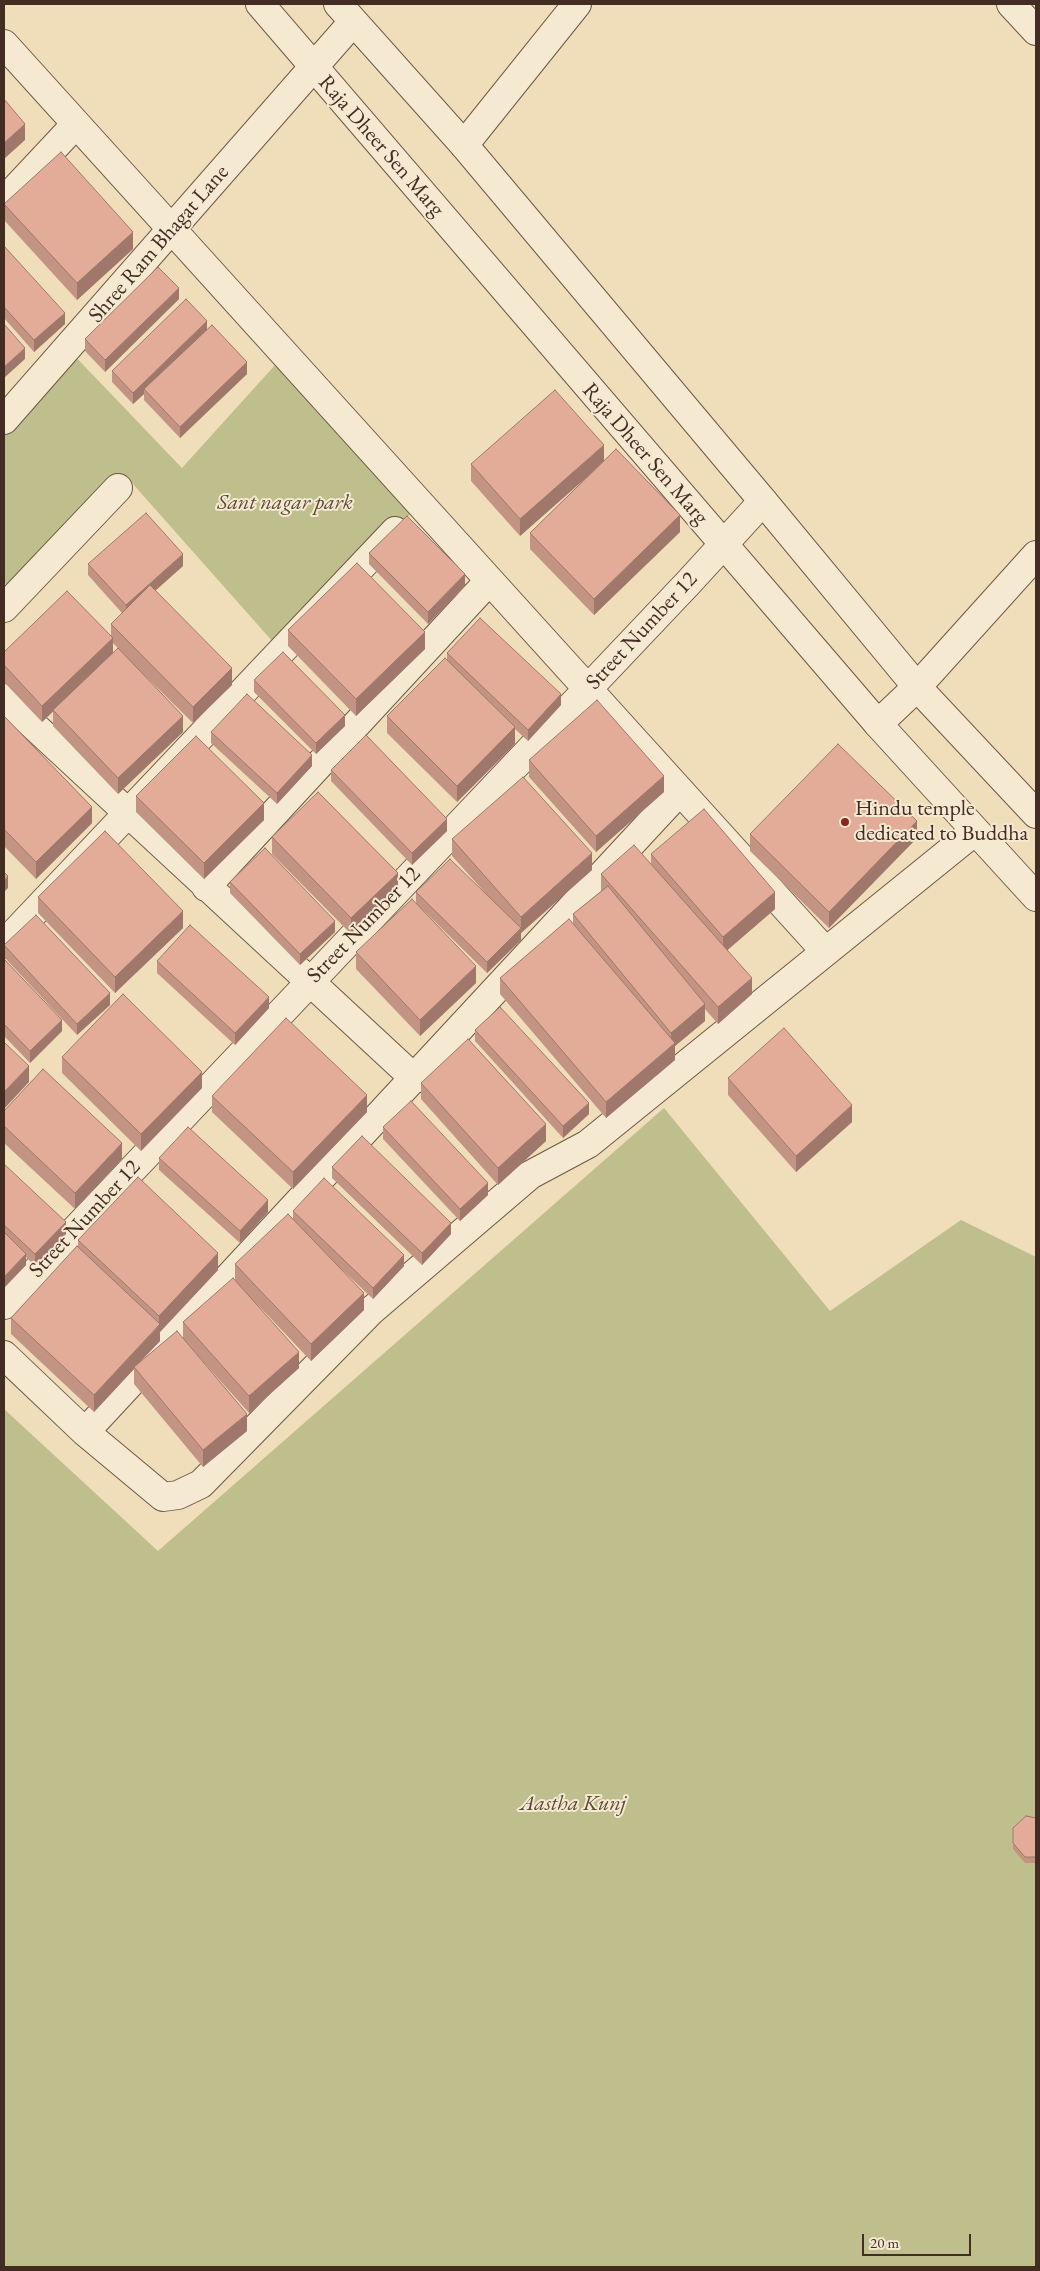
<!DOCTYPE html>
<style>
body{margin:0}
#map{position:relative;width:1040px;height:2271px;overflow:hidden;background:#f0ddba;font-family:"EB Garamond",serif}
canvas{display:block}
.frame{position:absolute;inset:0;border:5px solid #432c22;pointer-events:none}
.scale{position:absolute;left:862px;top:2234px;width:109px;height:22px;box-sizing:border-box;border:2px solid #432c22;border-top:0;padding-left:6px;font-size:15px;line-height:18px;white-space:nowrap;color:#432c22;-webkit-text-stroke:4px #f5e9d2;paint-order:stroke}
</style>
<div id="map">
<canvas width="1040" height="2271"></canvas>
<div class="frame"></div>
<div class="scale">20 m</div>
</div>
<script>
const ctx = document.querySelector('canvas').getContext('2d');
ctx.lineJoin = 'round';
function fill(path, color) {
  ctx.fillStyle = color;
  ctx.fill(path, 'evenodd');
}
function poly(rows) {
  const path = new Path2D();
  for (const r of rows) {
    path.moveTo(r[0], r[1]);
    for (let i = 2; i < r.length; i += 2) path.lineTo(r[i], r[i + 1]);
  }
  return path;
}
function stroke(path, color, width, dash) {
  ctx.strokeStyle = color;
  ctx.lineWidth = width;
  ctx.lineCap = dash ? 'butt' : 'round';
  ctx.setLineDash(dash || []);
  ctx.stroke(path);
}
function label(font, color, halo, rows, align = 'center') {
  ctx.font = font + ' "EB Garamond",serif';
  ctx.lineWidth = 4;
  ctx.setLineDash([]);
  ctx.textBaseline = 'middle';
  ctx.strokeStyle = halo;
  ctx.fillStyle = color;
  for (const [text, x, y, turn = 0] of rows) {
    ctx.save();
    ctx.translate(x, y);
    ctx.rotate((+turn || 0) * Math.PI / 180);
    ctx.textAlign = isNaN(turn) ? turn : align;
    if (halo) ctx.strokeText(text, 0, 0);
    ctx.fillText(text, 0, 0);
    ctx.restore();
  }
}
const green = poly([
 [67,348,182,468,285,354,420,504,281,651,125,475,8,586,4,582,4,420],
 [664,1108,830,1311,961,1220,1036,1257,1036,2267,4,2267,4,1409,158,1551]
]);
const minor = poly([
 [1011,4,1036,31],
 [4,44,825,951],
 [464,145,577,4],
 [4,201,76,124],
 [4,420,353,22],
 [4,608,118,488],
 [4,698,415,1079],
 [878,724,917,687,1036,555],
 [206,887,489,581],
 [4,944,395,531],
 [4,1305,690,581,763,501],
 [4,1355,85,1432,163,1497,178,1495,201,1484,372,1310,530,1175,588,1144,975,831],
 [85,1432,680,791]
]);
const tertiary = poly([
 [260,4,878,724,1036,897],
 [338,4,464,145,763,501,917,687,1036,814]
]);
const wall = poly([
 [4,204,133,249,77,300,4,220],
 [4,246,65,324,34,352,4,318],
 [179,299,105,372,85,351,85,339],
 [207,329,247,374,180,438,144,400,144,394,133,404,112,382,112,371],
 [604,461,680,532,594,615,530,549,530,533,590,474,520,536,471,481,471,464],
 [369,553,465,586,428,624,369,564],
 [88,564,183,566,155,590,232,685,193,723,135,666,183,732,118,794,53,726,53,711,42,722,4,682,4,652,111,636,111,624,122,613,88,575],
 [113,643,118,648,113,653],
 [288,630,425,649,356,716,288,646],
 [447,653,561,705,528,741,515,729,515,744,457,802,387,733,387,716,447,659],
 [254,680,345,726,316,754,254,692],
 [4,716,92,823,36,879,4,846],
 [211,732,312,766,277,804,211,743],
 [529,760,664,792,596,852,529,777],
 [331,770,447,831,412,865,331,781],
 [136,796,264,820,204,879,136,812],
 [750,834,917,838,829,928,750,851],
 [272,837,398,889,351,934,272,854],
 [452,839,592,870,521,933,521,940,487,973,423,910,476,983,420,1036,356,969,356,952,416,903,416,892,489,897,452,856],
 [651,854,775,909,727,950,752,994,718,1024,705,1009,705,1021,675,1046,675,1060,606,1118,500,994,500,978,573,924,573,914,601,891,601,874,651,864],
 [230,882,335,932,300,965,230,893],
 [38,897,183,928,115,993,38,913],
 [4,945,110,1005,77,1035,4,957],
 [4,959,62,1031,30,1063,4,1036],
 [157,961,269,1008,235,1045,157,973],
 [475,1030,589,1114,563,1138,475,1041],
 [62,1057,202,1088,141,1151,62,1073],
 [728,1078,852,1122,796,1172,728,1095],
 [421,1083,546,1141,498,1185,421,1099],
 [212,1096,367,1112,293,1189,212,1112],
 [4,1111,122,1159,75,1209,4,1143],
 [383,1127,488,1195,460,1221,383,1139],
 [159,1158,268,1212,240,1243,159,1170],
 [4,1164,66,1234,35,1266,26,1257,26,1265,4,1288],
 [332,1167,451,1234,422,1265,332,1178],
 [293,1211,404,1266,373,1299,336,1264,364,1310,311,1361,257,1304,299,1368,249,1413,183,1339,183,1322,235,1279,235,1264,293,1219],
 [78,1240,218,1270,160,1332,160,1341,142,1360,247,1431,203,1467,134,1384,134,1369,94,1412,11,1334,11,1318,78,1247],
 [1036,1818,1036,1863,1025,1863,1013,1849,1013,1828]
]);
const shadedWall = poly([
 [25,124,25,140,4,159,4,143],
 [133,232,133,249,77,300,77,283],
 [179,288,179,299,105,372,105,360],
 [65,313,65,324,34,352,34,340],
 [207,321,207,333,144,389,144,394,133,404,133,393],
 [25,348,25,359,4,378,4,367],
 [247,362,247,374,180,438,180,427],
 [604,445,604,462,520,536,520,519],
 [680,515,680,532,594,615,594,599],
 [183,554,183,566,126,617,126,605],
 [465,574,465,586,428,624,428,612],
 [425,632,425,649,356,716,356,699],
 [113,638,113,655,42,722,42,706],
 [232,668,232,685,193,723,193,707],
 [561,694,561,705,528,741,528,730],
 [345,715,345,726,316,754,316,743],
 [183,716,183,732,118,794,118,778],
 [515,727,515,744,457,802,457,786],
 [312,755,312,766,277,804,277,793],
 [664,776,664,792,596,852,596,836],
 [264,803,264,820,204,879,204,863],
 [92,807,92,823,36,879,36,862],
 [447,819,447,831,412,865,412,853],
 [917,821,917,838,829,928,829,912],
 [592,853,592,870,521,933,521,940,487,973,487,962,521,929,521,917],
 [398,873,398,889,351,934,351,918],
 [8,876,8,888,4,892,4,881],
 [775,892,775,909,723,954,723,937],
 [183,911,183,928,115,993,115,977],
 [335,921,335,932,300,965,300,954],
 [476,966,476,983,420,1036,420,1020],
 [752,978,752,994,718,1024,718,1007],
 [110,993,110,1005,77,1035,77,1024],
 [269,997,269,1008,235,1045,235,1033],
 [705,1004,705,1021,675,1046,675,1060,606,1118,606,1102,671,1046,671,1033],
 [62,1020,62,1031,30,1063,30,1051],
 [29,1066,29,1082,4,1109,4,1092],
 [202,1072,202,1088,141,1151,141,1134],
 [367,1095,367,1112,293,1189,293,1172],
 [589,1103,589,1114,563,1138,563,1126],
 [852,1105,852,1122,796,1172,796,1156],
 [546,1124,546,1141,498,1185,498,1168],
 [122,1143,122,1159,75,1209,75,1193],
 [488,1183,488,1195,460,1221,460,1209],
 [268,1200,268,1212,240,1243,240,1231],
 [66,1222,66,1234,35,1266,35,1254],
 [451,1223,451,1234,422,1265,422,1253],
 [218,1253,218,1270,160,1332,160,1341,134,1368,134,1367,134,1369,94,1412,94,1395,159,1326,159,1316],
 [26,1254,26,1265,4,1288,4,1277],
 [404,1255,404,1266,373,1299,373,1288],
 [364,1293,364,1310,311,1361,311,1344],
 [299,1352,299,1368,249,1413,249,1396],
 [247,1414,247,1431,203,1467,203,1450]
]);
const building = poly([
 [4,99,25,124,4,143,4,99],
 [61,152,133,232,77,283,4,204,61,152],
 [4,246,65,313,34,340,4,307,4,246],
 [158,267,179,288,105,360,85,339,158,267],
 [186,299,207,321,133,393,112,371,186,299],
 [4,324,25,348,4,367,4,324],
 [212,325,247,362,180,427,144,389,212,325],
 [555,390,604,445,520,519,471,464,555,390],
 [616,449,680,515,594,599,530,533,616,449],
 [146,513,183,554,126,605,88,564,146,513],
 [407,516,465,574,428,612,369,553,407,516],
 [357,563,425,632,356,699,288,630,357,563],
 [150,585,232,668,193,707,111,624,150,585],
 [67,591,113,638,42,706,4,665,4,652,67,591],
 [480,618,561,694,528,730,447,653,480,618],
 [118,648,183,716,118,778,53,710,118,648],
 [283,652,345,715,316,743,254,680,283,652],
 [445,658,515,727,457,786,387,716,445,658],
 [247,694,312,755,277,793,211,732,247,694],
 [597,700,664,776,596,836,529,760,597,700],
 [4,716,92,807,36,862,4,829,4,716],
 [366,735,447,819,412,853,331,770,366,735],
 [196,736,264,803,204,863,136,796,196,736],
 [838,744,917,821,829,912,750,834,838,744],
 [523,777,592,853,521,917,452,839,523,777],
 [318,792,398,873,351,918,272,837,318,792],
 [704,809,775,892,723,937,651,854,704,809],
 [105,831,183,911,115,977,38,897,105,831],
 [634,845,752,978,718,1007,601,874,634,845],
 [265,848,335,921,300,954,230,882,265,848],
 [450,859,521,928,487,962,416,892,450,859],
 [4,872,8,876,4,881,4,872],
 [608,886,705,1004,671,1033,573,914,608,886],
 [412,899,476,966,420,1020,356,952,412,899],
 [36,915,110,993,77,1024,4,945,36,915],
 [569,919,675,1043,606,1102,500,978,569,919],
 [190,925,269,997,235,1033,157,961,190,925],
 [4,959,62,1020,30,1051,4,1024,4,959],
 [123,994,202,1072,141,1134,62,1057,123,994],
 [500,1007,589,1103,563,1126,475,1030,500,1007],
 [286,1018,367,1095,293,1172,212,1096,286,1018],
 [784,1028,852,1105,796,1156,728,1078,784,1028],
 [468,1039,546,1124,498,1168,421,1083,468,1039],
 [4,1042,29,1066,4,1092,4,1042],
 [43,1069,122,1143,75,1193,4,1126,4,1111,43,1069],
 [411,1101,488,1183,460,1209,383,1127,411,1101],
 [188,1127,268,1200,240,1231,159,1158,188,1127],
 [362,1136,451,1223,422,1253,332,1167,362,1136],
 [4,1164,66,1222,35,1254,4,1225,4,1164],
 [138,1177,218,1253,159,1316,78,1240,138,1177],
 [324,1178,404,1255,373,1288,293,1211,324,1178],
 [288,1214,364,1293,311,1344,235,1264,288,1214],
 [4,1232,26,1254,4,1277,4,1232],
 [77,1246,160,1324,94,1395,11,1318,77,1246],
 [233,1278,299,1352,249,1396,183,1322,233,1278],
 [177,1331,247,1414,203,1450,134,1367,177,1331],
 [1026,1816,1036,1818,1036,1857,1025,1857,1013,1843,1013,1828,1026,1816]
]);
const markers = [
 [845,822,5,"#8f2418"]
];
const streetNames = [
 ["Raja Dheer Sen Marg",381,146,49],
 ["Shree Ram Bhagat Lane",159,244,-49],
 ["Raja Dheer Sen Marg",645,454,49],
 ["Street Number 12",642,631,-47],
 ["Street Number 12",364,925,-46],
 ["Street Number 12",85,1219,-47]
];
const parkNames = [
 ["Sant nagar park",285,503],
 ["Aastha Kunj",573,1804]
];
const poiNames = [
 ["Hindu temple",855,809],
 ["dedicated to Buddha",855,834]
];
fill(green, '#bebf8c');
stroke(minor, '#6e5848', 30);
stroke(tertiary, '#6e5848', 30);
stroke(minor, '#f5e9d2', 28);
stroke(tertiary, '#f5e9d2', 28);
fill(wall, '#c39484');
fill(shadedWall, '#9f786b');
fill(building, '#e3ac99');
stroke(building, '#9f786b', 1);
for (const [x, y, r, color] of markers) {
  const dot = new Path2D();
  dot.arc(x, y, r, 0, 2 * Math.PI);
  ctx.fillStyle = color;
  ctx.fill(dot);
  stroke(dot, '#f5e9d2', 2);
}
label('22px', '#432c22', '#f5e9d2', streetNames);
label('italic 22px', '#5c4937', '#f5e9d2', parkNames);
label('22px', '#432c22', '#f5e9d2', poiNames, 'left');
</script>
